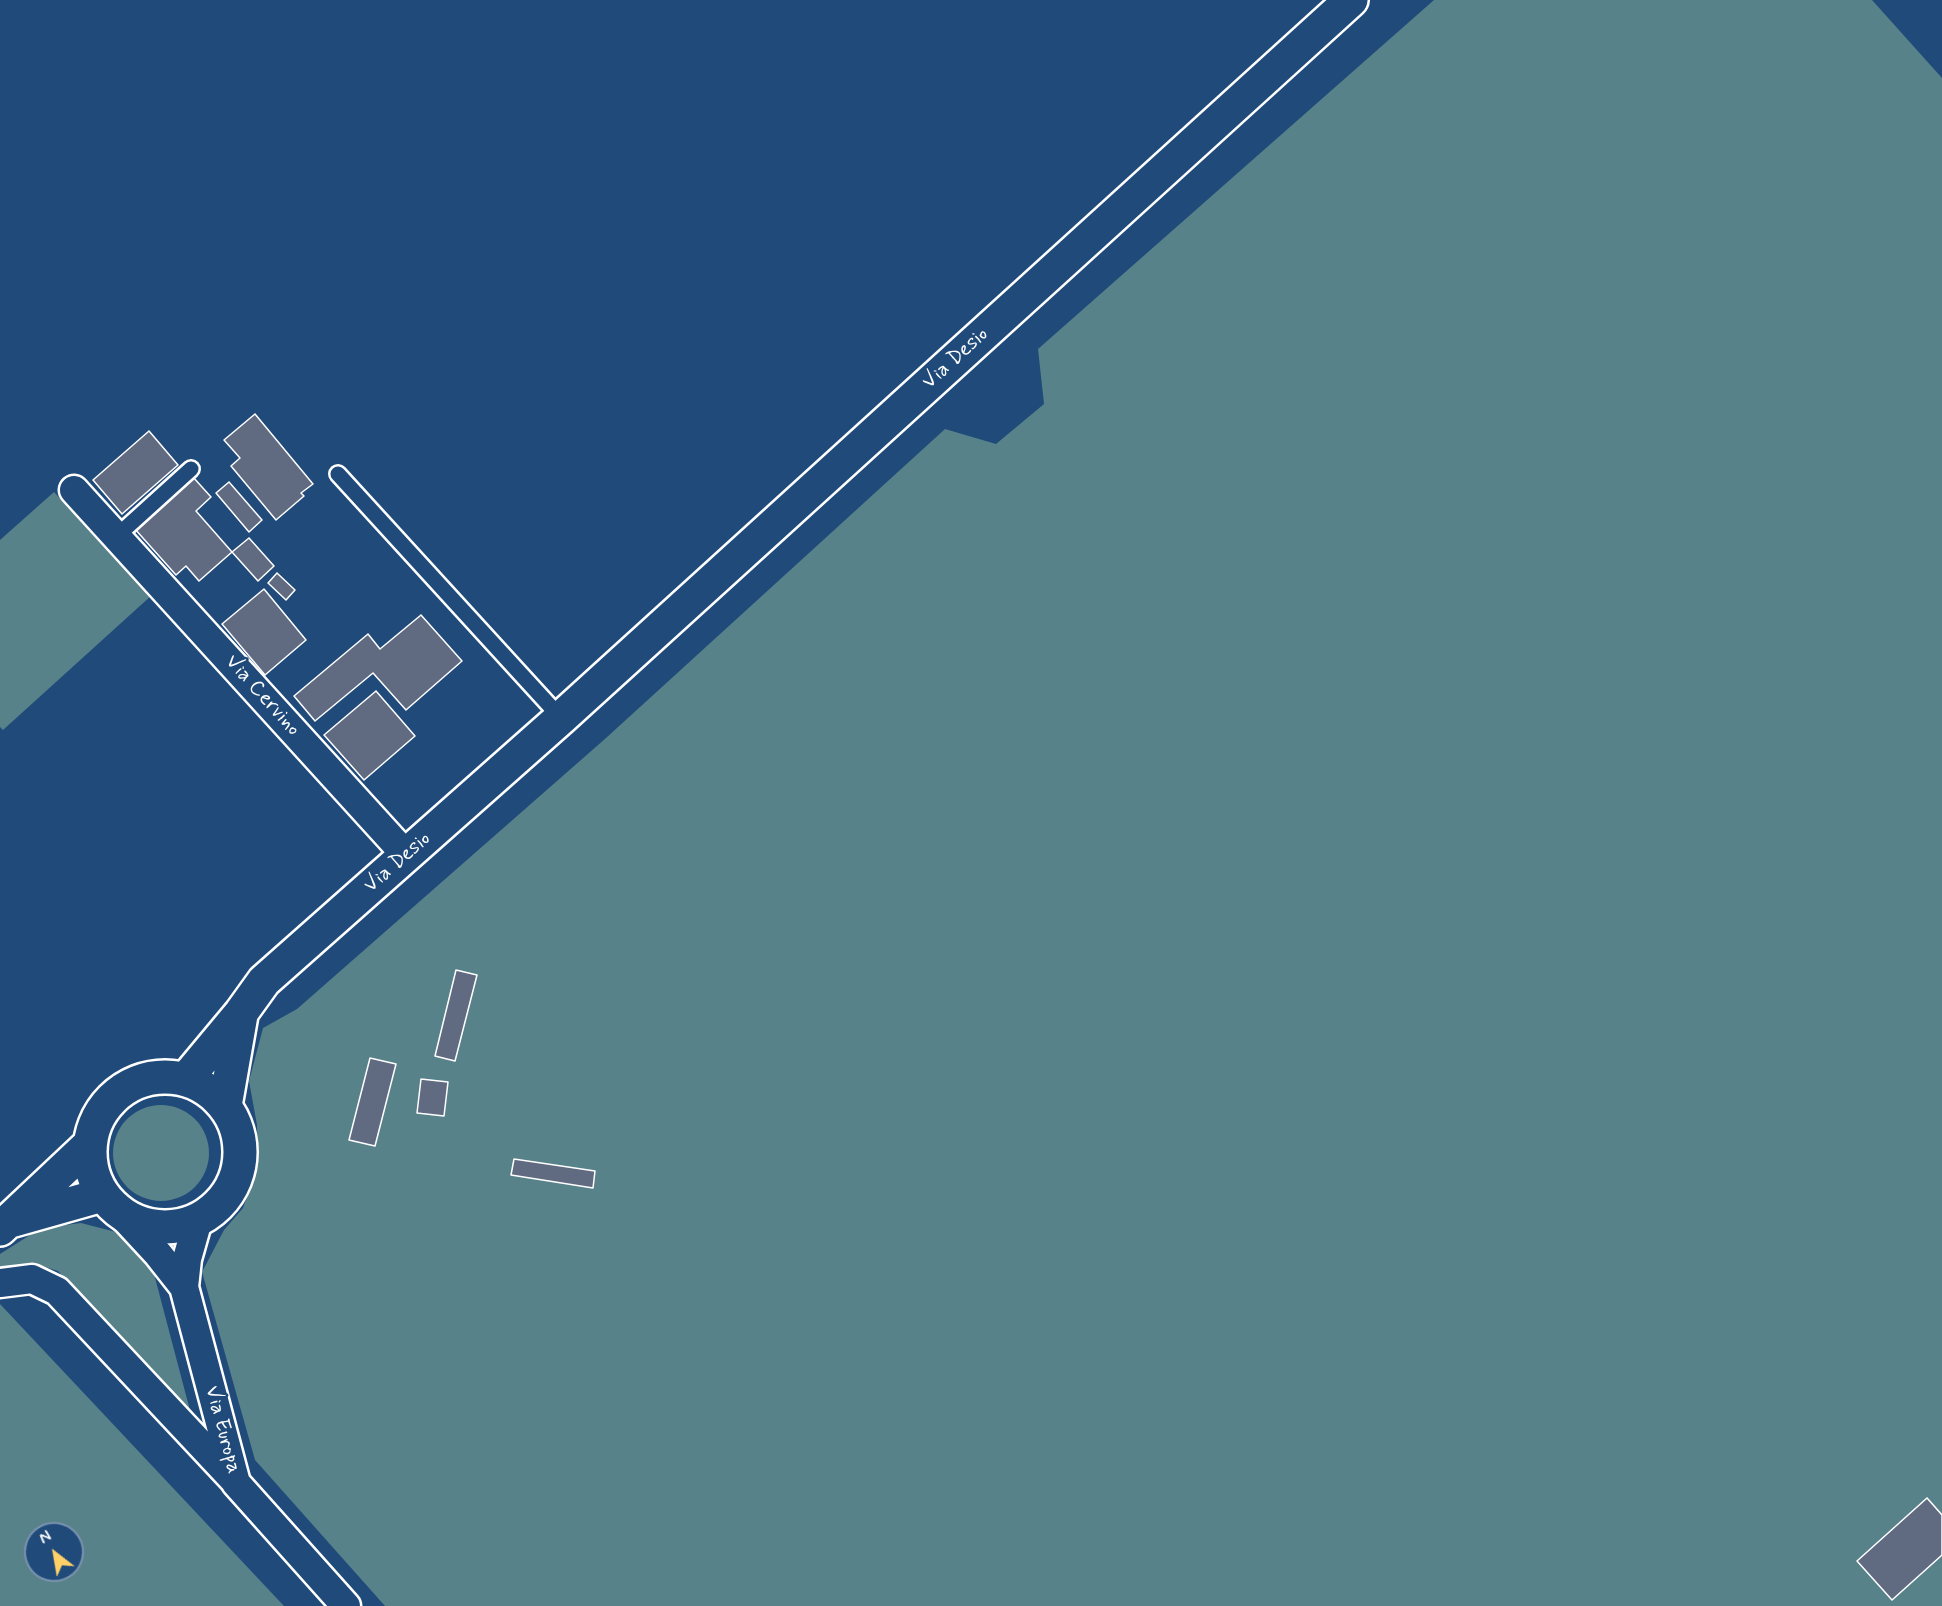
<!DOCTYPE html>
<style>
body{margin:0}
#map{position:relative;width:1942px;height:1606px;overflow:hidden;background:#1f4a7a;font-family:Mynerve,sans-serif}
canvas{display:block}
.north{position:absolute;left:24px;top:1522px;width:60px;height:60px;box-sizing:border-box;background:#1f4a7a;border:2px solid #7992af;border-radius:50%;rotate:329deg;font-size:16px;font-weight:700;line-height:24px;text-align:center;color:#fff}
.north::after{content:'';display:block;margin:auto;width:21px;height:27px;background:#ffd166;clip-path:polygon(50% 0,100% 100%,50% 72%,0 100%)}
</style>
<div id="map">
<canvas width="1942" height="1606"></canvas>
<div class="north">N</div>
</div>
<script>
const ctx = document.querySelector('canvas').getContext('2d');
ctx.lineJoin = 'round';
function fill(path, color) {
  ctx.fillStyle = color;
  ctx.fill(path, 'evenodd');
}
function poly(rows) {
  const path = new Path2D();
  for (const r of rows) {
    if (r.length === 3) {
      path.moveTo(r[0] + r[2], r[1]);
      path.arc(r[0], r[1], r[2], 0, 2 * Math.PI);
      continue;
    }
    path.moveTo(r[0], r[1]);
    for (let i = 2; i < r.length; i += 2) path.lineTo(r[i], r[i + 1]);
  }
  return path;
}
function stroke(path, color, width, dash) {
  ctx.strokeStyle = color;
  ctx.lineWidth = width;
  ctx.lineCap = dash ? 'butt' : 'round';
  ctx.setLineDash(dash || []);
  ctx.stroke(path);
}
function label(font, color, halo, rows, align = 'center') {
  ctx.font = font + ' Mynerve,sans-serif';
  ctx.lineWidth = 5;
  ctx.setLineDash([]);
  ctx.textBaseline = 'middle';
  ctx.strokeStyle = halo;
  ctx.fillStyle = color;
  for (const [text, x, y, turn = 0] of rows) {
    ctx.save();
    ctx.translate(x, y);
    ctx.rotate((+turn || 0) * Math.PI / 180);
    ctx.textAlign = isNaN(turn) ? turn : align;
    if (halo) ctx.strokeText(text, 0, 0);
    ctx.fillText(text, 0, 0);
    ctx.restore();
  }
}
const green = poly([
 [1434,0,1872,0,1942,78,1942,1606,385,1606,255,1460,202,1272,224,1230,243,1208,258,1164,257,1125,249,1081,263,1028,297,1009,606,738,945,429,996,444,1044,404,1038,349],
 [54,492,152,595,3,730,0,727,0,540],
 [161,1153,48],
 [81,1223,116,1232,153,1270,192,1418,58,1271,32,1263,0,1269,0,1254,41,1228],
 [0,1304,284,1606,0,1606],
 [36,1534,72,1534,72,1570,36,1570]
]);
const building = poly([
 [255,414,313,484,301,493,304,496,276,520,231,466,240,458,224,440,255,414],
 [149,431,178,465,122,514,93,480,149,431],
 [193,477,211,497,196,511,232,552,199,581,186,566,176,575,134,528,193,477],
 [229,482,262,520,249,532,216,493,229,482],
 [249,538,274,566,258,581,232,552,249,538],
 [277,573,295,590,286,600,268,583,277,573],
 [264,589,306,640,265,675,222,624,264,589],
 [421,615,462,661,406,710,373,673,315,721,294,696,368,634,380,649,421,615],
 [376,691,415,736,364,780,324,735,376,691],
 [456,970,477,975,455,1061,435,1056,456,970],
 [370,1058,396,1064,375,1146,349,1140,370,1058],
 [421,1079,448,1082,444,1116,417,1113,421,1079],
 [514,1159,595,1171,593,1188,511,1175,514,1159],
 [1927,1498,1942,1515,1942,1555,1892,1600,1857,1561,1927,1498]
]);
const lane = poly([
 [338,474,561,718],
 [117,536,191,469]
]);
const street = poly([
 [74,490,407,856],
 [121,1214,158,1254,184,1287],
 [198,1220,187,1259,184,1287,236,1483,346,1606],
 [0,1283,32,1279,57,1291,236,1482]
]);
const secondary = poly([
 [165,1152,75],
 [186,1079,241,1013,264,981,561,718,1351,0],
 [225,1106,241,1015],
 [10,1221,102,1195],
 [0,1229,89,1145]
]);
const streetNames = [
 ["Via Desio",956,359,-42],
 ["Via Cervino",262,696,48],
 ["Via Desio",398,863,-41],
 ["Via Europa",222,1430,75]
];
fill(green, '#588289');
fill(building, '#606a81');
stroke(building, '#fff', 1.5);
stroke(lane, '#fff', 20);
stroke(street, '#fff', 33);
stroke(secondary, '#fff', 38);
stroke(lane, '#1f4a7a', 15);
stroke(street, '#1f4a7a', 28);
stroke(secondary, '#1f4a7a', 33);
label('21px', '#fff', '#1f4a7a', streetNames);
</script>
